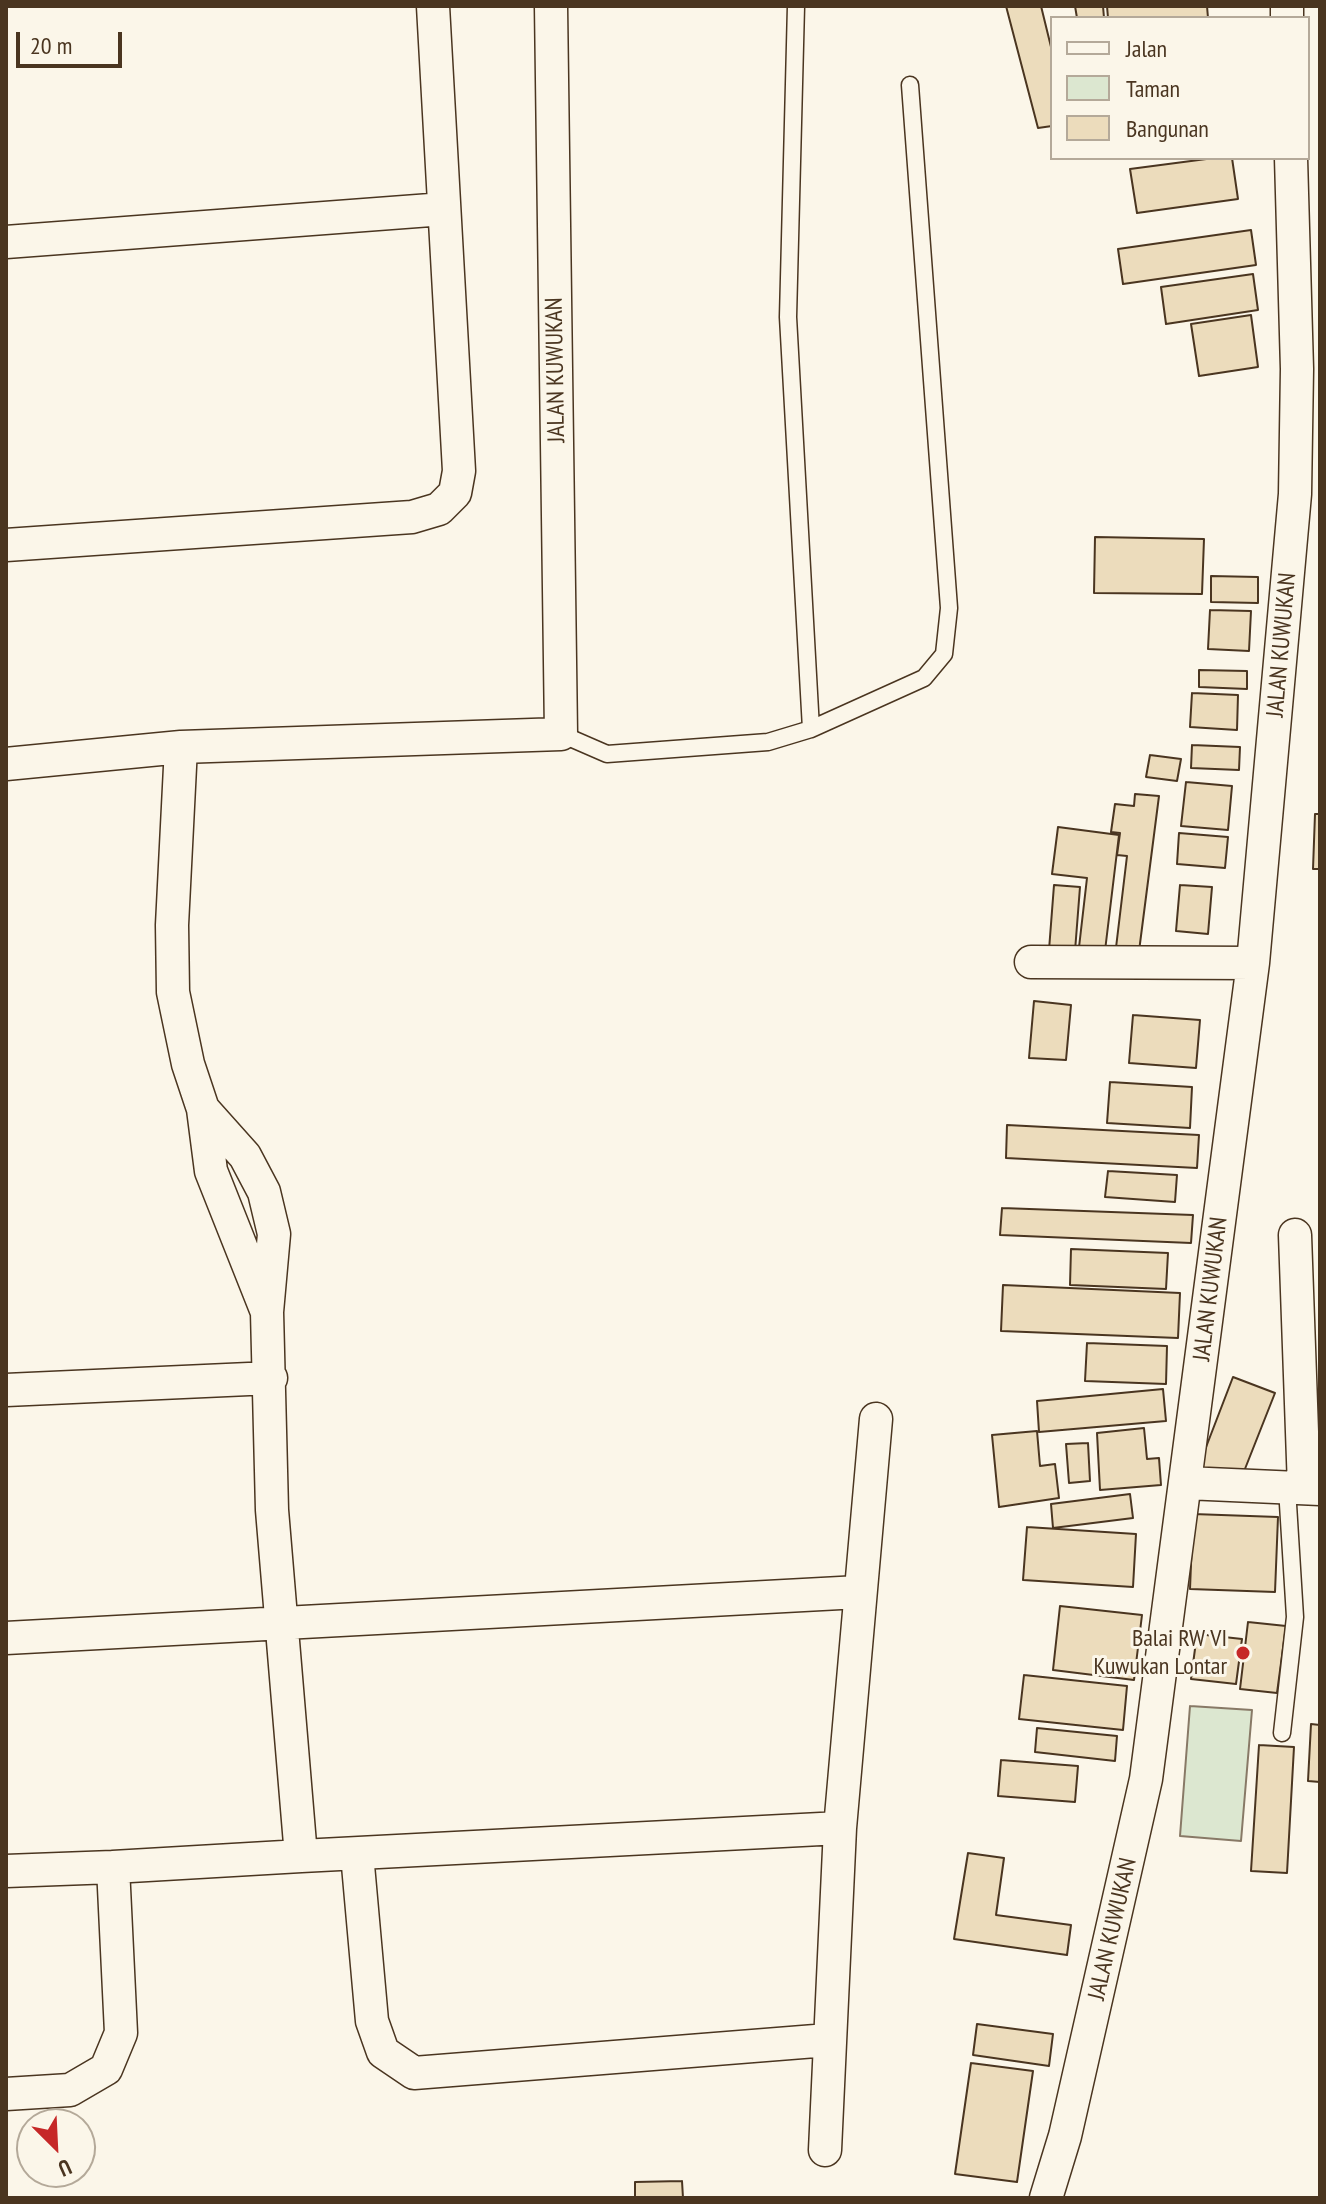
<!DOCTYPE html>
<style>
body{margin:0}
#map{position:relative;width:1326px;height:2204px;overflow:hidden;background:#fbf6e9;font-family:"PT Sans Narrow",sans-serif}
canvas{display:block}
.frame{position:absolute;inset:0;border:8px solid #4a3520;pointer-events:none}
.legend{position:absolute;left:1050px;top:16px;width:260px;height:144px;box-sizing:border-box;background:#fbf6e9;border:2px solid #b4a999;margin:0;padding:10px 14px;list-style:none;font-size:24px;color:#4a3520}
.legend li{display:flex;align-items:center;gap:16px;height:40px}
.legend b{width:40px;border:2px solid #b4a999}
.north{position:absolute;left:16px;top:2108px;width:80px;height:80px;box-sizing:border-box;background:#fbf6e9;border:2px solid #b4a999;border-radius:50%;rotate:156deg;font-size:22px;font-weight:700;line-height:32px;text-align:center;color:#4a3520}
.north::after{content:'';display:block;margin:auto;width:28px;height:36px;background:#c62828;clip-path:polygon(50% 0,100% 100%,50% 72%,0 100%)}
.scale{position:absolute;left:16px;top:32px;width:106px;height:36px;box-sizing:border-box;border:4px solid #4a3520;border-top:0;padding-left:10px;font-size:24px;line-height:28px;white-space:nowrap;color:#4a3520;-webkit-text-stroke:6px #fbf6e9;paint-order:stroke}
</style>
<div id="map">
<canvas width="1326" height="2204"></canvas>
<div class="frame"></div>
<ul class="legend">
<li><b style="height:10px;background:#fbf6e9"></b>Jalan</li>
<li><b style="height:22px;background:#dce7d0"></b>Taman</li>
<li><b style="height:22px;background:#ecdcbc"></b>Bangunan</li>
</ul>
<div class="north">U</div>
<div class="scale">20 m</div>
</div>
<script>
const ctx = document.querySelector('canvas').getContext('2d');
ctx.lineJoin = 'round';
function fill(path, color) {
  ctx.fillStyle = color;
  ctx.fill(path, 'evenodd');
}
function poly(rows) {
  const path = new Path2D();
  for (const r of rows) {
    path.moveTo(r[0], r[1]);
    for (let i = 2; i < r.length; i += 2) path.lineTo(r[i], r[i + 1]);
  }
  return path;
}
function stroke(path, color, width, dash) {
  ctx.strokeStyle = color;
  ctx.lineWidth = width;
  ctx.lineCap = dash ? 'butt' : 'round';
  ctx.setLineDash(dash || []);
  ctx.stroke(path);
}
function label(font, color, halo, rows, align = 'center') {
  ctx.font = font + ' "PT Sans Narrow",sans-serif';
  ctx.lineWidth = 6;
  ctx.setLineDash([]);
  ctx.textBaseline = 'middle';
  ctx.strokeStyle = halo;
  ctx.fillStyle = color;
  for (const [text, x, y, turn = 0] of rows) {
    ctx.save();
    ctx.translate(x, y);
    ctx.rotate((+turn || 0) * Math.PI / 180);
    ctx.textAlign = isNaN(turn) ? turn : align;
    if (halo) ctx.strokeText(text, 0, 0);
    ctx.fillText(text, 0, 0);
    ctx.restore();
  }
}
const green = poly([
 [1190,1706,1252,1710,1241,1841,1180,1836,1190,1706]
]);
const building = poly([
 [1006,6,1041,6,1052,51,1052,126,1038,128,1006,6],
 [1075,6,1103,6,1104,18,1077,18,1075,6],
 [1107,6,1207,6,1208,18,1108,18,1107,6],
 [1214,158,1232,158,1238,199,1137,213,1130,169,1214,158],
 [1251,230,1256,265,1123,284,1118,249,1251,230],
 [1253,274,1258,310,1166,324,1161,287,1253,274],
 [1251,315,1258,367,1199,376,1191,324,1251,315],
 [1095,537,1204,539,1202,594,1094,593,1095,537],
 [1211,576,1258,577,1258,603,1211,602,1211,576],
 [1210,610,1251,611,1249,651,1208,649,1210,610],
 [1199,670,1247,671,1247,689,1199,687,1199,670],
 [1192,693,1238,695,1237,730,1190,727,1192,693],
 [1192,745,1240,747,1239,770,1191,768,1192,745],
 [1150,755,1181,759,1177,781,1146,777,1150,755],
 [1186,782,1232,786,1228,830,1181,826,1186,782],
 [1135,794,1159,796,1138,959,1115,956,1127,856,1117,855,1120,833,1111,832,1115,804,1134,806,1135,794],
 [1315,814,1320,814,1320,869,1313,869,1315,814],
 [1058,827,1119,835,1104,959,1078,956,1087,878,1052,874,1058,827],
 [1179,833,1228,837,1225,868,1177,864,1179,833],
 [1054,885,1080,887,1075,951,1049,950,1054,885],
 [1180,885,1212,887,1208,934,1176,931,1180,885],
 [1034,1001,1071,1005,1066,1060,1029,1058,1034,1001],
 [1133,1015,1200,1020,1196,1068,1129,1063,1133,1015],
 [1110,1082,1192,1087,1190,1128,1107,1123,1110,1082],
 [1007,1125,1199,1135,1197,1168,1006,1158,1007,1125],
 [1108,1171,1177,1175,1175,1202,1105,1197,1108,1171],
 [1002,1208,1193,1215,1191,1243,1000,1235,1002,1208],
 [1071,1249,1168,1253,1166,1289,1070,1285,1071,1249],
 [1003,1285,1180,1293,1178,1338,1001,1331,1003,1285],
 [1087,1343,1167,1346,1166,1384,1085,1381,1087,1343],
 [1233,1377,1275,1393,1239,1484,1198,1468,1233,1377],
 [1163,1389,1166,1421,1039,1432,1037,1401,1163,1389],
 [1144,1428,1147,1459,1159,1458,1161,1485,1100,1490,1097,1433,1144,1428],
 [1037,1431,1040,1466,1055,1464,1059,1498,999,1507,992,1435,1037,1431],
 [1088,1443,1090,1481,1069,1483,1066,1444,1088,1443],
 [1130,1494,1133,1518,1053,1528,1051,1504,1130,1494],
 [1193,1514,1278,1517,1275,1592,1190,1589,1193,1514],
 [1027,1527,1136,1534,1133,1587,1023,1580,1027,1527],
 [1060,1606,1142,1615,1134,1680,1053,1670,1060,1606],
 [1248,1622,1286,1626,1277,1693,1240,1689,1248,1622],
 [1197,1634,1242,1639,1236,1684,1191,1679,1197,1634],
 [1024,1675,1127,1686,1123,1730,1019,1719,1024,1675],
 [1311,1724,1320,1725,1320,1782,1308,1781,1311,1724],
 [1037,1728,1117,1736,1115,1761,1035,1752,1037,1728],
 [1259,1745,1294,1747,1287,1873,1251,1871,1259,1745],
 [1001,1760,1078,1766,1075,1802,998,1796,1001,1760],
 [968,1853,1004,1858,996,1915,1071,1925,1067,1955,954,1939,968,1853],
 [977,2024,1053,2034,1049,2066,973,2055,977,2024],
 [971,2063,1033,2071,1017,2182,955,2174,971,2063],
 [682,2181,683,2198,635,2198,635,2182,682,2181]
]);
const service = poly([
 [811,729,924,678,944,654,949,608,910,85],
 [561,734,607,754,768,742,811,729,788,317,796,6],
 [1282,1733,1295,1617,1287,1488]
]);
const minor = poly([
 [1287,6,1287,18],
 [6,242,444,209],
 [6,545,412,517,439,509,455,493,459,471,433,6],
 [181,747,172,925,173,992,188,1064,203,1109,211,1171,267,1312,274,1234,264,1192,245,1156,203,1109],
 [6,764,181,747,561,734,551,6],
 [1031,962,1253,963],
 [1295,1235,1304,1488],
 [6,1390,271,1378],
 [1186,1483,1320,1489],
 [6,1638,859,1592],
 [357,1854,372,2021,383,2052,414,2073,828,2040],
 [301,1856,840,1828],
 [113,1867,301,1856,272,1510,267,1312],
 [6,1871,113,1867,121,2033,106,2069,70,2090,6,2094],
 [825,2150,840,1828,876,1419],
 [1046,2198,1065,2136,1146,1779,1253,963,1295,494,1297,369,1291,158]
]);
const markers = [
 [1243,1653,8,"#c62828"]
];
const streetNames = [
 ["JALAN KUWUKAN",556,370,-91],
 ["JALAN KUWUKAN",1282,645,-85],
 ["JALAN KUWUKAN",1211,1289,-83],
 ["JALAN KUWUKAN",1113,1929,-77]
];
const poiNames = [
 ["Balai RW VI",1227,1639],
 ["Kuwukan Lontar",1227,1667]
];
fill(green, '#dce7d0');
stroke(green, '#887966', 2);
fill(building, '#ecdcbc');
stroke(building, '#4a3520', 2);
stroke(service, '#4a3520', 19);
stroke(minor, '#4a3520', 35);
stroke(service, '#fbf6e9', 16);
stroke(minor, '#fbf6e9', 32);
for (const [x, y, r, color] of markers) {
  const dot = new Path2D();
  dot.arc(x, y, r, 0, 2 * Math.PI);
  ctx.fillStyle = color;
  ctx.fill(dot);
  stroke(dot, '#fbf6e9', 3);
}
label('24px', '#4a3520', '#fbf6e9', streetNames);
label('24px', '#4a3520', '#fbf6e9', poiNames, 'right');
</script>
